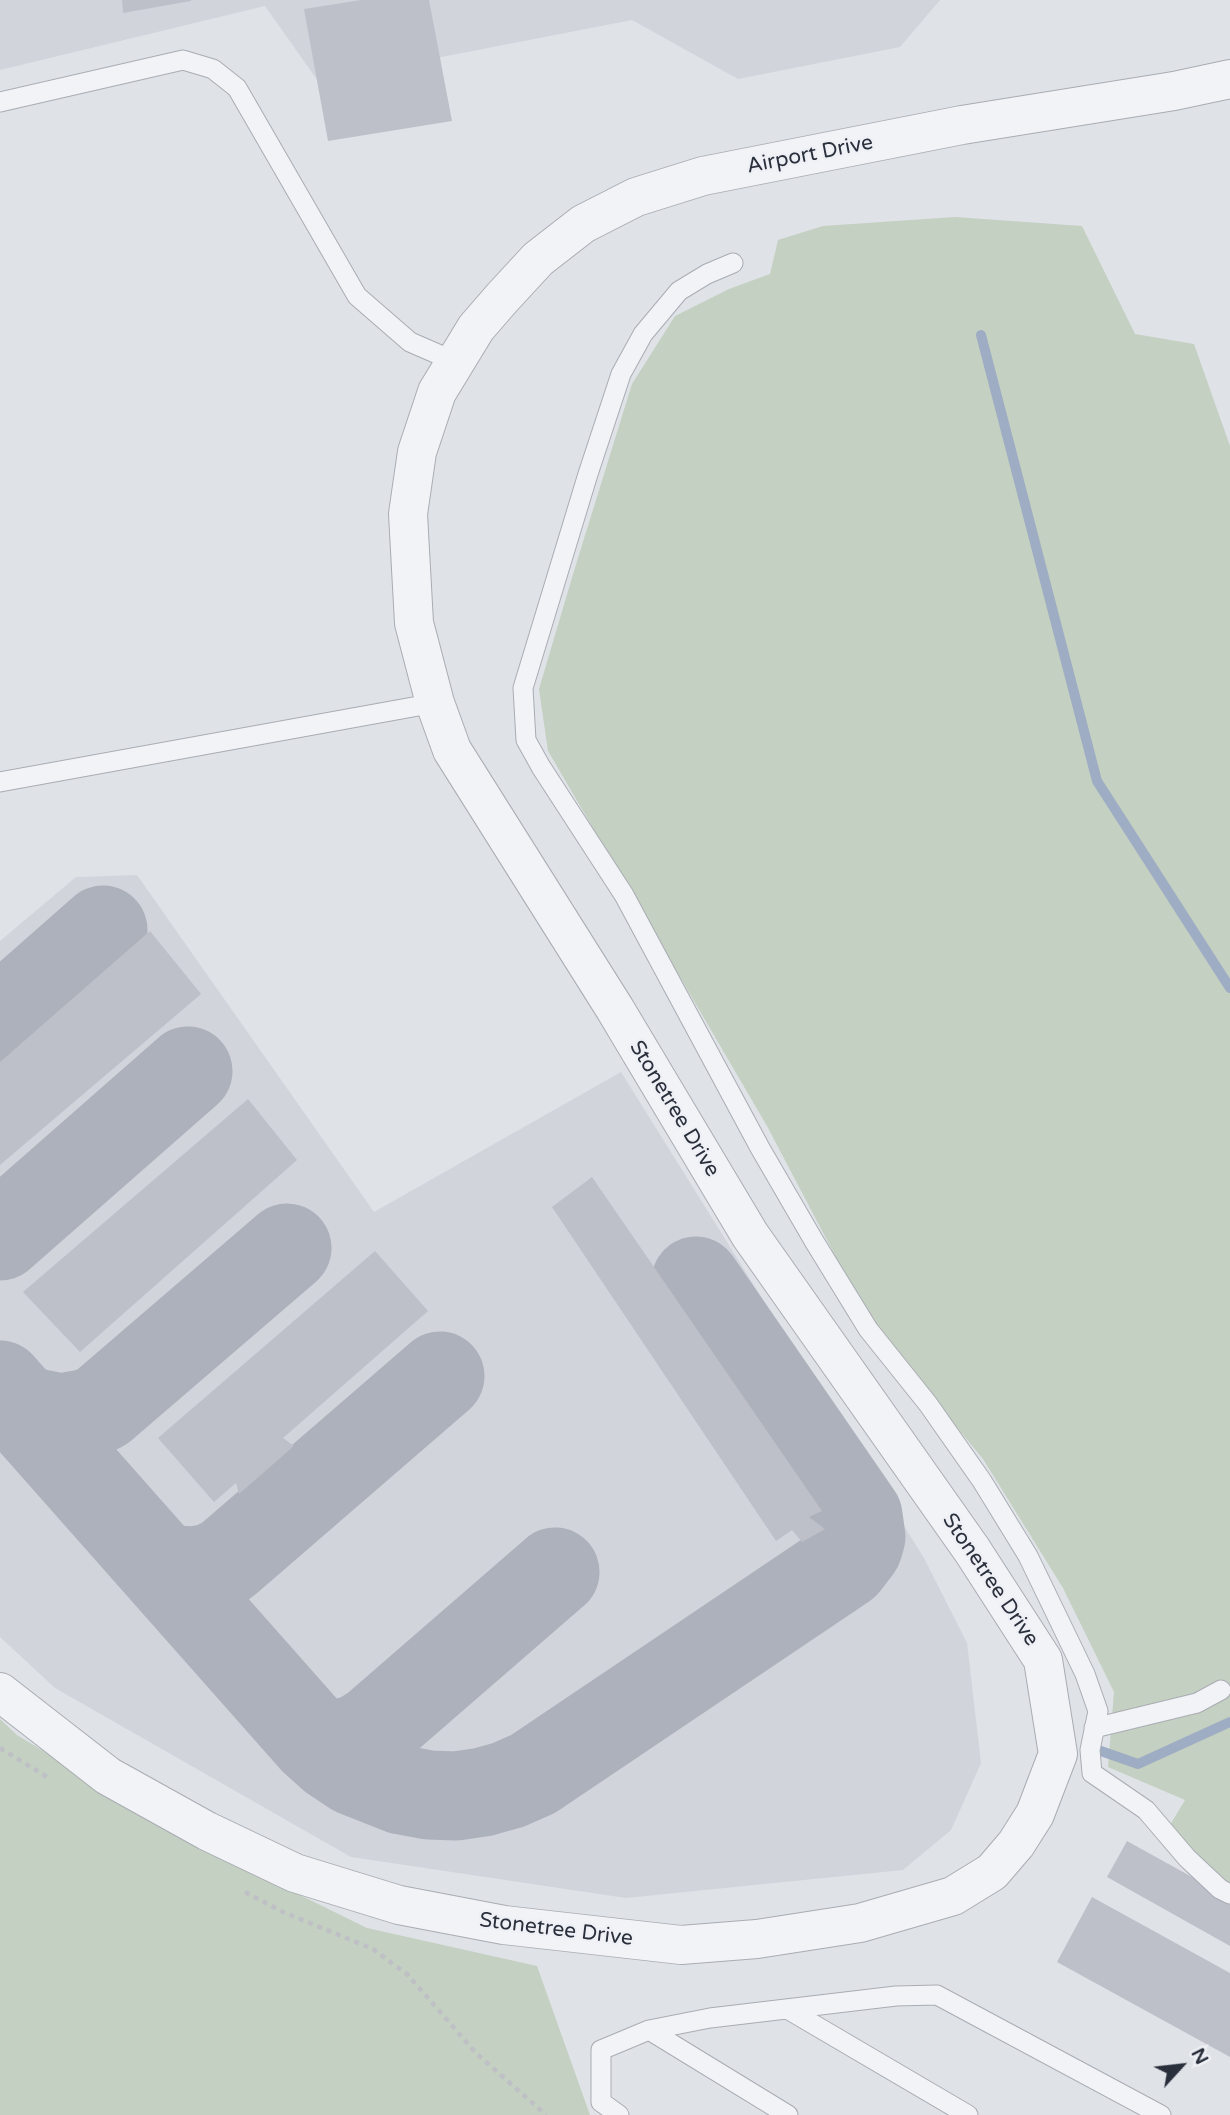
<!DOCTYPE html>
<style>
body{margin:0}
#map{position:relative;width:1230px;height:2115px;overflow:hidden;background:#dfe2e7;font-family:"Varela Round",sans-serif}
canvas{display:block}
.north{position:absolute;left:1146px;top:2031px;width:70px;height:70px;-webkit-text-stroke:5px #eef0f5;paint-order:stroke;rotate:63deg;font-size:19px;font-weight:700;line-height:28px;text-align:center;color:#2a2f3c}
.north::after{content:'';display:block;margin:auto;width:24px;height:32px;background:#2a2f3c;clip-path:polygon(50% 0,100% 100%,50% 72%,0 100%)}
</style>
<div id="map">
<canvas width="1230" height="2115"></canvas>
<div class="north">N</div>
</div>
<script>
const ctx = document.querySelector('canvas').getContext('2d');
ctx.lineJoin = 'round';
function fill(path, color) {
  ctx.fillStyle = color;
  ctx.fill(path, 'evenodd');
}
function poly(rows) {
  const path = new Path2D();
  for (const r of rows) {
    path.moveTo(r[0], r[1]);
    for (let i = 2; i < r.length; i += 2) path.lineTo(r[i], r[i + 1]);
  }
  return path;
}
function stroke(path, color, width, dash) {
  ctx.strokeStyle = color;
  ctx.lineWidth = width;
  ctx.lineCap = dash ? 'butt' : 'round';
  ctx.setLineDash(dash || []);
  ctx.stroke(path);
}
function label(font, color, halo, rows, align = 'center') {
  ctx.font = font + ' "Varela Round",sans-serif';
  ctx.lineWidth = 5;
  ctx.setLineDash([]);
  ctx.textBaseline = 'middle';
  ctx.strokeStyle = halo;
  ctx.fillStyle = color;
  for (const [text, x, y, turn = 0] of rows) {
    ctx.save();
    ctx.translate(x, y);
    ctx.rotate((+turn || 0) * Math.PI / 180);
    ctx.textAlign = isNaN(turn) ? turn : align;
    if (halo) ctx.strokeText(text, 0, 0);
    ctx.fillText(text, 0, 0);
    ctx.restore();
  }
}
const built = poly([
 [0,0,940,0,900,47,738,79,632,20,318,81,265,6,0,70],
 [137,875,374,1212,621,1072,924,1558,967,1643,981,1763,951,1830,903,1870,626,1898,351,1857,55,1688,0,1637,0,941,76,877]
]);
const green = poly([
 [955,217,1082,226,1135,334,1194,344,1230,446,1230,1888,1170,1825,1185,1800,1108,1767,1114,1692,1063,1588,983,1459,871,1324,767,1126,548,751,539,689,574,571,632,384,675,316,729,289,770,274,778,240,823,226],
 [0,1719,17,1735,198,1845,367,1928,537,1966,590,2115,0,2115]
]);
const stream = poly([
 [981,335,1097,781,1230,988],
 [1098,1750,1138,1764,1230,1722]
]);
const taxiway = poly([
 [0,1021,103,930],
 [0,1236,188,1071],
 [0,1385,314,1740,333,1757,354,1771,402,1790,429,1795,456,1796,483,1792,508,1785,533,1774,845,1564,858,1547,861,1537,858,1516,696,1281],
 [17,1404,30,1412,60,1418,89,1413,102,1407,287,1248],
 [159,1565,176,1570,193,1571,210,1568,226,1561,440,1376],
 [314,1740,336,1745,360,1738,374,1729,555,1572]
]);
const building = poly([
 [122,0,191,0,191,1,123,13],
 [361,0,429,0,452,121,328,141,304,9],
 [150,931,201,994,0,1165,0,1062],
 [248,1099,297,1160,80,1352,23,1292],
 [592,1177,822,1511,809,1517,825,1529,802,1542,792,1530,776,1541,552,1207],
 [375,1251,428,1311,283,1438,294,1446,239,1494,236,1483,214,1502,158,1438],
 [1127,1841,1230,1898,1230,1946,1107,1877],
 [1092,1897,1230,1973,1230,2057,1057,1962]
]);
const path = poly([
 [0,1748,47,1777],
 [245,1892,283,1912,373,1949,389,1961,407,1974,476,2053,546,2115]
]);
const service = poly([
 [0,102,183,60,213,69,237,88,357,296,410,342,456,362],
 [733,263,707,274,679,291,643,334,621,374,588,474,523,688,526,740,541,767,624,895,760,1148,814,1241,868,1329,928,1404,982,1481,1028,1556,1085,1674,1098,1711,1090,1750,1092,1773,1146,1810,1187,1858,1220,1889,1230,1894],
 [0,782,435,703],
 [1094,1728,1197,1703,1221,1690],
 [789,2010,968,2115],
 [649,2030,788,2115],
 [619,2115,601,2102,601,2050,649,2030,710,2018,896,1996,937,1995,1161,2115]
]);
const minor = poly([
 [0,1692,108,1776,207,1831,295,1873,399,1905,504,1925,681,1945,757,1939,860,1923,953,1896,992,1872,1016,1844,1035,1814,1058,1754,1043,1660,972,1550,750,1235,615,1009,452,750,435,703,414,623,408,514,417,452,437,392,476,328,502,298,538,259,583,224,636,197,703,176,962,125,1174,91,1230,79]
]);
const streetNames = [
 ["Airport Drive",810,155,-11],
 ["Stonetree Drive",674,1109,59],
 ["Stonetree Drive",990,1580,56],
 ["Stonetree Drive",556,1930,7]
];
fill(built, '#d2d4dc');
fill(green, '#c4d0c1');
stroke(stream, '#9eacc4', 10);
stroke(taxiway, '#acb1bb', 89);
fill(building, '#bdc0c9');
stroke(service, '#a9acb4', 21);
stroke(minor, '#a9acb4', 40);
stroke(path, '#bec0c6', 4.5, [5, 5]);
stroke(service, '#f2f3f6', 19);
stroke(minor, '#f2f3f6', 38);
label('21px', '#2a2f3c', '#eef0f5', streetNames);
</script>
